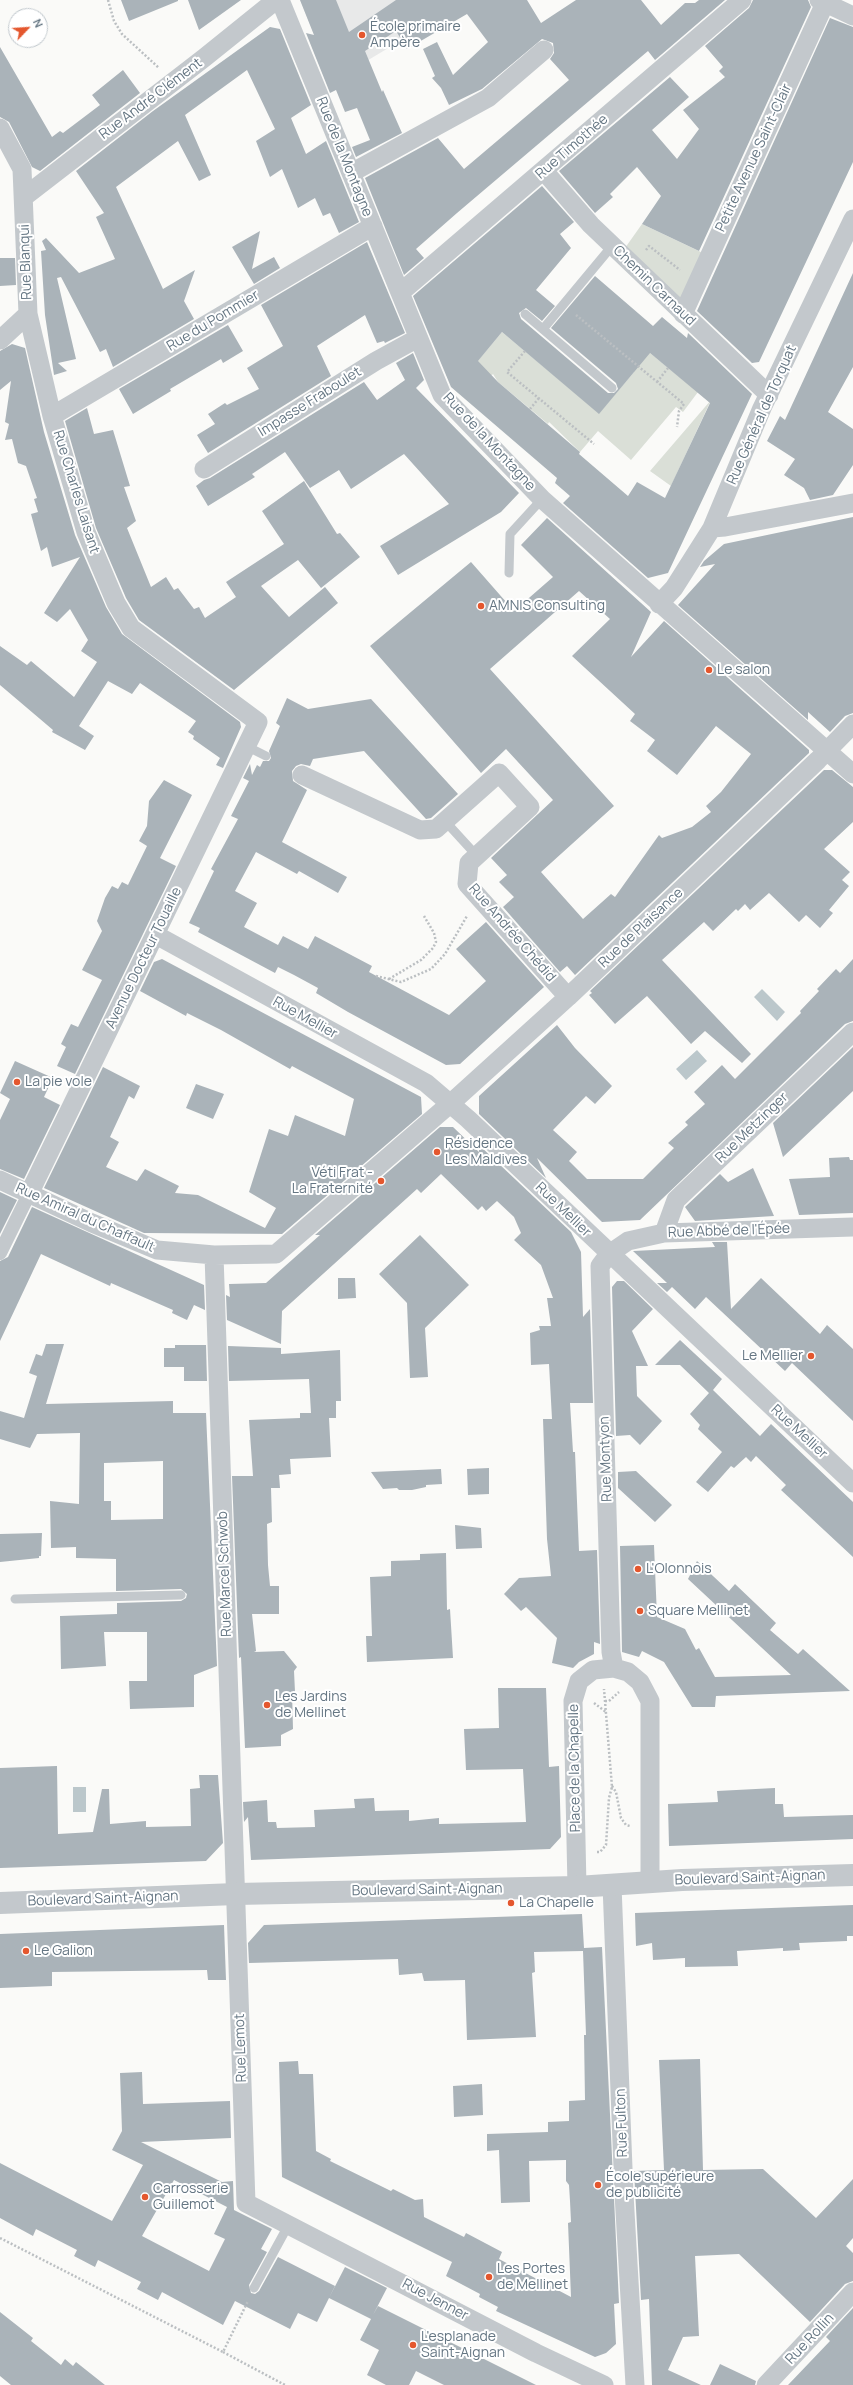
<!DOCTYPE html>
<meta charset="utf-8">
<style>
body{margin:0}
#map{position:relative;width:853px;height:2385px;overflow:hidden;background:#fafaf8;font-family:Manrope,sans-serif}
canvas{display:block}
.north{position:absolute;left:8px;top:8px;width:40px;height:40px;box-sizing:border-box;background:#fff;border:1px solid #c1c8cd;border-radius:50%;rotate:65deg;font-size:11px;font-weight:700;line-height:16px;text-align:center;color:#657683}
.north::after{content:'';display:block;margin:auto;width:14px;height:18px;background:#e4572e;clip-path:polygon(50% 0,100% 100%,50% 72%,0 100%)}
</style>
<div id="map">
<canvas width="853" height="2385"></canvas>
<div class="north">N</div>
</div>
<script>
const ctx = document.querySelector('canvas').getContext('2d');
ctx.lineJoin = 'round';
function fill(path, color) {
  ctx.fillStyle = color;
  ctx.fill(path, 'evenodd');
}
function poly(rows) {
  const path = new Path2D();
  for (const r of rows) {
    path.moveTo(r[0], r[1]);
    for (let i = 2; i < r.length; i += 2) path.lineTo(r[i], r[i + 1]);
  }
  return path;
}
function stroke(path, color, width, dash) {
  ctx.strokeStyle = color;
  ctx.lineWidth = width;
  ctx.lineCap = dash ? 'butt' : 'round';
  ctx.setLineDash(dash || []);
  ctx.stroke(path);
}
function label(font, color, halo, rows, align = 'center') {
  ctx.font = font + ' Manrope,sans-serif';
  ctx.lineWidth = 4;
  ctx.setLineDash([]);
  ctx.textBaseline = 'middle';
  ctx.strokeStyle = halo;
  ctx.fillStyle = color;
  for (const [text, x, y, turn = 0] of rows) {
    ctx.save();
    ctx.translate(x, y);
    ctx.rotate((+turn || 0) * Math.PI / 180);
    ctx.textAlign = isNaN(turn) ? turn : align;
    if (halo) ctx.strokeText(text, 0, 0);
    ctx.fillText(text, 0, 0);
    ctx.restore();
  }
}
const built = poly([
 [300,0,469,0,333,81]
]);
const green = poly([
 [642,224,703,253,681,303,625,248],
 [564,313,639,344,698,392,683,412,676,407,631,460,598,431,580,452,549,422,548,424,498,382,493,374,491,376,476,363,502,332,599,413,634,372],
 [711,400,671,486,650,471]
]);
const water = poly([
 [762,989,785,1012,777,1021,754,997],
 [697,1050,707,1061,686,1080,676,1069],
 [73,1787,86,1787,86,1812,73,1812]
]);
const building = poly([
 [121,0,178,0,178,1,129,21],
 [188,0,241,0,199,30],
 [300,0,336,0,349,32,396,0,527,0,541,23,576,0,641,0,661,25,685,3,695,3,699,0,725,0,655,60,648,51,457,213,416,249,424,258,404,275,365,178,438,138,464,169,569,80,550,59,554,53,553,43,542,39,482,89,449,105,441,88,432,78,435,76,423,49,437,42,453,75,488,42,467,14,407,49,396,31,365,51,382,92,383,90,402,133,356,157,352,147,370,140,357,108,345,112,336,90,330,93,306,33,314,35],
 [753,0,808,0,811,7,699,251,642,224,661,196,637,167,610,194,613,197,595,213,559,171,670,77,689,97,652,130,677,159,699,129,683,110,725,77,719,71,723,67,705,46,749,8],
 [830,18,853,27,853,162,759,362,752,363,697,311],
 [270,27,280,29,311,105,291,118,306,154,326,141,359,222,339,233,330,213,323,216,315,198,298,208,282,169,270,177,256,141,275,129,247,70,185,115,211,175,199,181,178,141,116,187,163,289,195,270,184,301,194,319,113,367,106,349,100,352,61,277,57,278,76,359,58,363,67,371,54,375,45,315,41,251,46,250,42,241,46,238,79,273,115,259,96,217,104,213,76,171,153,111],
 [0,47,52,137,60,131,63,133,100,105,92,95,123,70,140,93,40,171,32,167,9,122,0,117],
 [542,186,574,222,560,234,571,248,536,290,555,306,542,321,526,308,519,313,521,319,608,393,614,393,618,389,616,383,551,328,595,276,653,326,662,317,687,338,688,333,752,394,668,573,648,578,563,503,570,496,555,483,557,478,451,387,413,296],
 [502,332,599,414,650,353,710,403,665,498,637,482,628,496,579,454,580,452,498,382,478,361],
 [260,231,252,269,274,257,280,268,254,284,232,247],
 [367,242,405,333,385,343,384,341,377,343,365,315,317,346,331,376,208,453,197,435,215,424,208,414,225,403,227,405,259,389,247,368,283,346,261,305],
 [0,258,15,258,16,285,0,286],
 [853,273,853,367,828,412,853,429,853,465,833,495,810,500,804,488,784,475,795,459,767,441,780,416,785,420],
 [228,325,243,351,223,363,221,359,170,389,171,391,133,414,119,389],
 [12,344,25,348,44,432,75,535,106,607,122,634,240,722,241,727,223,768,216,765,220,758,193,739,194,736,188,732,196,721,140,683,132,694,108,681,79,726,94,736,85,750,52,732,53,730,0,685,0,646,27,665,31,661,74,697,97,662,81,651,88,640,70,609,57,622,44,613,80,557,52,567,47,547,41,551,31,514,38,512,34,499,37,498,26,466,18,463,12,439,5,440,9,424,5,422,11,381,0,390,0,351],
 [413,353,424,380,416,388,519,493,501,512,398,575,380,546,449,504,404,454,351,489,339,470,310,488,285,452,252,474,255,477,208,506,196,486,204,480,210,478,364,382,377,400,405,380,396,363],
 [87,408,94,434,113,430,130,486,124,487,136,521,127,528,151,587,166,577,174,590,178,588,194,609,199,607,205,618,236,597,226,582,284,544,262,511,304,481,337,534,340,533,360,557,321,588,298,560,261,586,289,617,325,587,338,603,234,690,139,620,126,598,96,528,65,421],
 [853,517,853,713,845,716,830,732,808,712,808,720,678,605,715,564,700,567,704,561,724,544],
 [547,518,651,612,631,657,664,621,809,750,809,753,575,975,567,966,560,972,503,907,514,897,499,882,507,875,491,858,553,800,506,749,481,773,370,646,471,562,514,611,553,577,521,545],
 [579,591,610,619,572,656,635,714,630,721,655,740,647,751,677,775,716,726,751,754,721,792,706,806,711,812,692,827,662,838,659,835,615,897,611,894,583,919,541,872,614,806,490,669],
 [287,698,308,709,371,699,458,794,431,818,426,819,364,751,313,759,310,766,301,764,296,766,292,771,293,781,307,790,282,842,347,877,338,893,299,871,297,874,256,852,235,891,257,903,244,927,278,945,283,936,308,949,315,936,372,966,369,972,449,1015,486,981,456,949,486,922,544,987,460,1064,446,1065,348,1012,316,993,318,988,294,975,278,967,275,973,198,932,200,928,189,923,214,871,211,869,238,819,231,816,249,781,243,778,250,764,252,775,257,765,260,767,263,761,269,761,271,758,269,751,280,726,276,723],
 [824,770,832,770,853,787,853,822,824,849,850,872,842,880,849,886,829,910,833,913,820,928,806,915,799,922,769,893,750,910,745,904,738,911,736,909,713,931,704,922,662,960,751,1054,742,1063,705,1031,691,1044,647,996,615,1024,589,995,592,993,590,991],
 [164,780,192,795,160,858,176,866,75,1074,57,1066,66,1047,61,1044,71,1024,78,1027,102,980,82,970,102,931,97,921,105,898,112,886,118,889,122,882,128,885,147,846,139,841,147,826,149,801],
 [162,959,421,1097,422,1114,282,1234,144,1233,44,1188,103,1067,140,1086,134,1099,129,1096,110,1137,119,1142,106,1167,137,1181,145,1169,179,1186,175,1193,198,1195,265,1228,276,1208,249,1192,269,1129,288,1136,295,1115,345,1136,354,1099,292,1066,290,1069,221,1030,187,1013,186,1016,140,991,154,962],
 [853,959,853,1021,845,1024,640,1220,602,1222,537,1158,546,1178,479,1114,479,1096,557,1025,575,1048,612,1086,595,1104,586,1096,553,1130,577,1152,569,1161,587,1179,643,1179,674,1148,668,1143,688,1125,685,1122,705,1104,694,1092,722,1065,735,1079,801,1013,800,1011,819,991,817,989,836,969,840,973],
 [853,1047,853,1091,783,1157,773,1123],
 [15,1061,53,1078,44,1097,60,1105,24,1179,0,1169,0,1120,10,1099,0,1093],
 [196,1084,224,1094,213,1119,186,1108],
 [440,1127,453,1127,479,1152,479,1145,571,1232,581,1252,583,1317,590,1309,593,1403,570,1403,573,1452,575,1452,579,1551,597,1550,600,1644,594,1642,594,1654,579,1662,573,1668,552,1663,557,1638,526,1607,521,1611,504,1594,519,1578,551,1576,547,1539,543,1419,552,1419,549,1364,531,1365,530,1333,540,1330,539,1326,551,1326,547,1298,553,1298,541,1265,514,1240,521,1233,514,1217,497,1201,486,1211,482,1206,478,1210,441,1174,421,1193,417,1189,282,1311,281,1344,227,1320,226,1295,230,1297,229,1284,266,1283,320,1235,315,1235],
 [849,1157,850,1160,853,1160,853,1213,799,1215,789,1179,830,1177,829,1158],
 [753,1168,774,1216,695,1221,685,1207,720,1174,728,1182],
 [0,1192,17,1200,0,1234],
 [32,1207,204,1285,205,1310,194,1305,187,1320,172,1313,173,1310,111,1283,110,1286,41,1254,0,1341,0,1261,8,1257],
 [420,1235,469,1285,425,1328,428,1377,410,1378,407,1303,379,1274],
 [712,1242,727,1242,731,1309,761,1278,820,1334,827,1325,853,1349,853,1421,792,1363,785,1371,706,1297,695,1309,672,1287,667,1292,657,1283,667,1283,633,1251,715,1247],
 [338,1278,355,1278,356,1298,338,1299],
 [617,1281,624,1281,653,1309,632,1331,648,1366,636,1366,637,1396,662,1421,640,1445,630,1435,616,1436,612,1287],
 [680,1340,722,1379,713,1390,760,1436,771,1424,853,1502,853,1557,781,1490,786,1485,756,1456,751,1462,746,1457,734,1468,731,1466,708,1492,696,1482,722,1452,698,1429,700,1425,690,1414,709,1393,680,1365,655,1365],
 [46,1344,64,1344,46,1404,173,1401,173,1413,206,1413,217,1666,194,1675,194,1707,130,1709,129,1681,147,1681,147,1632,104,1632,106,1666,61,1669,60,1616,117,1614,117,1603,181,1601,186,1598,187,1594,181,1589,116,1591,116,1559,76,1558,76,1547,51,1548,50,1501,79,1504,80,1433,37,1434,30,1448,0,1439,0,1411,24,1418,37,1376,29,1373,36,1354,42,1356],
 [163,1461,163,1519,111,1520,111,1501,104,1501,104,1463],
 [175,1345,206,1345,207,1381,184,1381,184,1367,164,1367,164,1348,175,1348],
 [228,1346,281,1348,281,1354,340,1350,341,1401,336,1401,336,1418,329,1418,331,1457,290,1459,291,1474,279,1475,280,1488,271,1488,272,1522,267,1524,268,1565,270,1586,279,1586,279,1614,252,1614,256,1651,254,1652,284,1651,297,1667,294,1671,295,1692,292,1692,293,1729,281,1735,281,1746,245,1748,241,1657,239,1658,232,1476,253,1476,249,1420,300,1418,300,1413,311,1413,309,1379,229,1381],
 [489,1468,489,1494,468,1495,467,1469],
 [441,1469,442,1484,426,1485,426,1487,412,1490,399,1490,397,1488,383,1489,371,1472],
 [636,1471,672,1505,655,1522,618,1488,618,1472],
 [455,1525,481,1528,482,1548,456,1549],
 [42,1533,41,1556,39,1556,39,1558,0,1562,0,1534],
 [654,1545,657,1617,685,1629,696,1650,699,1648,715,1677,791,1675,688,1579,697,1561,729,1591,735,1584,776,1623,770,1630,798,1654,803,1649,850,1691,716,1696,715,1707,692,1707,664,1662,642,1651,639,1657,622,1652,620,1546],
 [446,1553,447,1610,450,1609,453,1658,367,1662,366,1636,372,1636,370,1577,391,1576,391,1561,420,1560,420,1554],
 [498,1688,546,1688,549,1767,559,1766,561,1837,550,1849,251,1860,248,1817,244,1822,243,1802,267,1800,268,1822,276,1822,277,1828,315,1827,314,1810,355,1808,354,1799,374,1798,375,1811,409,1810,409,1821,439,1818,439,1824,526,1822,523,1769,466,1770,464,1729,499,1728],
 [57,1766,58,1834,93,1832,102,1789,109,1789,110,1824,146,1821,146,1827,191,1826,190,1789,200,1788,199,1775,218,1775,223,1843,206,1861,0,1868,0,1768],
 [775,1788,775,1804,783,1804,784,1817,853,1815,853,1839,669,1846,668,1804,718,1802,717,1791],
 [853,1905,853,1936,847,1936,847,1941,799,1943,800,1950,783,1951,783,1948,737,1951,738,1966,685,1967,685,1958,653,1960,652,1943,636,1946,635,1913],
 [582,1914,584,1948,602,1947,619,2303,614,2304,616,2344,606,2353,595,2357,496,2311,498,2307,479,2297,480,2294,446,2276,452,2262,282,2177,279,2062,298,2061,299,2074,313,2074,316,2151,331,2159,330,2161,391,2191,393,2189,415,2200,423,2199,424,2217,464,2237,466,2233,502,2252,499,2259,571,2297,568,2223,571,2222,570,2201,569,2185,566,2181,566,2160,529,2161,530,2202,501,2203,499,2150,487,2151,487,2134,548,2132,548,2122,569,2121,569,2101,585,2100,584,2035,586,2035,583,1951,534,1952,535,1972,532,1973,536,2037,467,2040,465,1980,424,1981,422,1973,399,1975,398,1959,249,1963,248,1943,264,1925],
 [224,1925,226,1980,208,1980,207,1970,52,1972,52,1986,0,1988,0,1934],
 [700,2059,703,2170,763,2169,816,2218,853,2179,853,2238,846,2246,853,2253,853,2281,845,2284,810,2322,739,2254,695,2256,699,2336,683,2337,668,2370,701,2385,652,2385,649,2299,641,2300,634,2171,664,2170,659,2060],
 [142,2072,143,2104,230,2101,231,2138,141,2142,222,2182,233,2181,234,2210,272,2229,261,2249,267,2252,249,2285,251,2293,255,2294,259,2291,278,2257,335,2286,317,2322,298,2313,290,2329,235,2301,223,2325,162,2292,158,2300,137,2289,141,2282,98,2260,95,2267,74,2256,77,2250,36,2229,33,2236,0,2218,0,2163,112,2221,143,2165,112,2150,122,2131,120,2073],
 [174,2180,227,2207,214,2234,225,2239,209,2271,142,2236],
 [482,2084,483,2115,454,2117,453,2086],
 [345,2267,387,2288,373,2315,378,2306,536,2385,444,2385,416,2371,409,2385,386,2385,367,2375,379,2350,360,2340,371,2319,329,2298],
 [853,2308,853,2385,788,2385,830,2341,826,2337],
 [0,2312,33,2338,31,2341,61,2365,65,2359,73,2366,76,2362,105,2385,11,2385,0,2376],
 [720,2364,756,2381,755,2385,710,2385]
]);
const path = poly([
 [108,0,114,21,122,34,159,68],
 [646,250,649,246,680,270],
 [576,315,684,404,679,411,677,427],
 [525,351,507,372,594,444],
 [657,382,668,368],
 [530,409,539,398],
 [376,976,401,982,431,969,445,954,467,916],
 [389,979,421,960,433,948,436,942,434,933,424,916],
 [605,1701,609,1701,619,1692],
 [594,1703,606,1712],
 [612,1786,616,1792,621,1818,626,1825,630,1826],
 [597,1852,600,1852,606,1845,609,1798,612,1787,604,1689],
 [0,2238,223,2352,248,2301],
 [223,2352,285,2385]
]);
const service = poly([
 [525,314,612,388],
 [543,329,612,246],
 [509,573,510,534,542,499],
 [246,746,266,756],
 [445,821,477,856],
 [15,1599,181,1595],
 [254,2288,289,2224]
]);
const pedestrian = poly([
 [0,1253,29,1194]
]);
const minor = poly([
 [280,0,442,395,542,499,853,774],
 [819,0,853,16],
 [0,128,22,169,28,314,52,416,86,532,116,603,131,628,258,722,29,1194],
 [544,171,591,225,769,395],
 [351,173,488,98,544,50],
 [24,197,204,58,276,0],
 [401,292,742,0],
 [683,314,825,3],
 [0,340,28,314],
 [52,416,373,226],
 [204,469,376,361,418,338],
 [712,528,725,527,853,503],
 [659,604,674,588,712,528,762,408,853,219],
 [302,775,420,830,436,829,499,773,530,807,469,863,467,884,568,997],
 [156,935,426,1083,468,1119,853,1483],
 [0,1180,92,1223,157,1250,214,1255,276,1254,451,1103,568,997,818,760,853,724],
 [664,1233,676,1200,853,1032],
 [214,1255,246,2203,536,2353,604,2385],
 [614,1668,611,1652,600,1266,609,1254,628,1241,664,1233,853,1227],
 [612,1885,624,2194,635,2385],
 [577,1887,573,1701,579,1681,593,1670,614,1668,628,1672,640,1682,650,1701,650,1882],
 [766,2385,853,2292]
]);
const tertiary = poly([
 [0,1903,236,1894,577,1887,682,1880,853,1875]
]);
const markers = [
 [362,35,4,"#e4572e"],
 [481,606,4,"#e4572e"],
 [709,670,4,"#e4572e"],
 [17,1082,4,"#e4572e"],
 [437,1152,4,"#e4572e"],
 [381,1181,4,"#e4572e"],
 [811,1356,4,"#e4572e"],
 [638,1569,4,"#e4572e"],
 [640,1611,4,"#e4572e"],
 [267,1705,4,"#e4572e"],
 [511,1903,4,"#e4572e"],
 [26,1951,4,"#e4572e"],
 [598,2185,4,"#e4572e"],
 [145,2197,4,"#e4572e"],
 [489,2277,4,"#e4572e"],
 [413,2345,4,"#e4572e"]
];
const poiNames = [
 ["École primaire",370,27],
 ["Ampère",370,43],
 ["AMNIS Consulting",489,606],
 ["Le salon",717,670],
 ["La pie vole",25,1082],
 ["Résidence",445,1144],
 ["Les Maldives",445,1160],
 ["Véti Frat -",373,1173,"right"],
 ["La Fraternité",373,1189,"right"],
 ["Le Mellier",803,1356,"right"],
 ["L'Olonnois",646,1569],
 ["Square Mellinet",648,1611],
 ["Les Jardins",275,1697],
 ["de Mellinet",275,1713],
 ["La Chapelle",519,1903],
 ["Le Galion",34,1951],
 ["École supérieure",606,2177],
 ["de publicité",606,2193],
 ["Carrosserie",153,2189],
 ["Guillemot",153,2205],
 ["Les Portes",497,2269],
 ["de Mellinet",497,2285],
 ["L'esplanade",421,2337],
 ["Saint-Aignan",421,2353]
];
const streetNames = [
 ["Rue André Clément",151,99,-37],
 ["Rue Timothée",572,147,-41],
 ["Rue de la Montagne",344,157,68],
 ["Petite Avenue Saint-Clair",754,158,-65],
 ["Rue Blanqui",26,262,-92],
 ["Chemin Carnaud",654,286,44],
 ["Rue du Pommier",213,321,-31],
 ["Impasse Fraboulet",310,402,-32],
 ["Rue Général de Torquat",762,415,-66],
 ["Rue de la Montagne",489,442,47],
 ["Rue Charles Laisant",76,492,73],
 ["Rue de Plaisance",641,928,-43],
 ["Rue Andrée Chédid",512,933,49],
 ["Avenue Docteur Touaille",144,958,-64],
 ["Rue Mellier",305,1018,29],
 ["Rue Metzinger",752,1128,-44],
 ["Rue Mellier",563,1210,44],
 ["Rue Amiral du Chaffault",85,1218,24],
 ["Rue Abbé de l'Épée",729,1231,-2],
 ["Rue Mellier",799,1432,43],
 ["Rue Montyon",606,1459,-92],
 ["Rue Marcel Schwob",225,1574,-92],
 ["Place de la Chapelle",575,1768,-91],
 ["Boulevard Saint-Aignan",750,1878,-2],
 ["Boulevard Saint-Aignan",427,1890,-1],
 ["Boulevard Saint-Aignan",103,1899,-2],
 ["Rue Lemot",241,2048,-92],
 ["Rue Fulton",622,2123,-92],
 ["Rue Jenner",435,2300,28],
 ["Rue Rollin",810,2339,-47]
];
fill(built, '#e8e9e9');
fill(green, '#dadfd7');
fill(water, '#bbc7cb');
fill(building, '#aab3b9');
stroke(path, '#bbbfc2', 2.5, [2, 2]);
stroke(service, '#c3c8cc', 9);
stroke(pedestrian, '#c3c8cc', 14);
stroke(minor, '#c3c8cc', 19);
stroke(tertiary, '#c3c8cc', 22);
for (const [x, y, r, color] of markers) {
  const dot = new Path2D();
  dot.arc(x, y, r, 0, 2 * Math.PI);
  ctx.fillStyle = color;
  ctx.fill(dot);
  stroke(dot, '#fff', 1.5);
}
label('14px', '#657683', '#fff', poiNames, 'left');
label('14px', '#657683', '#fff', streetNames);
</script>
